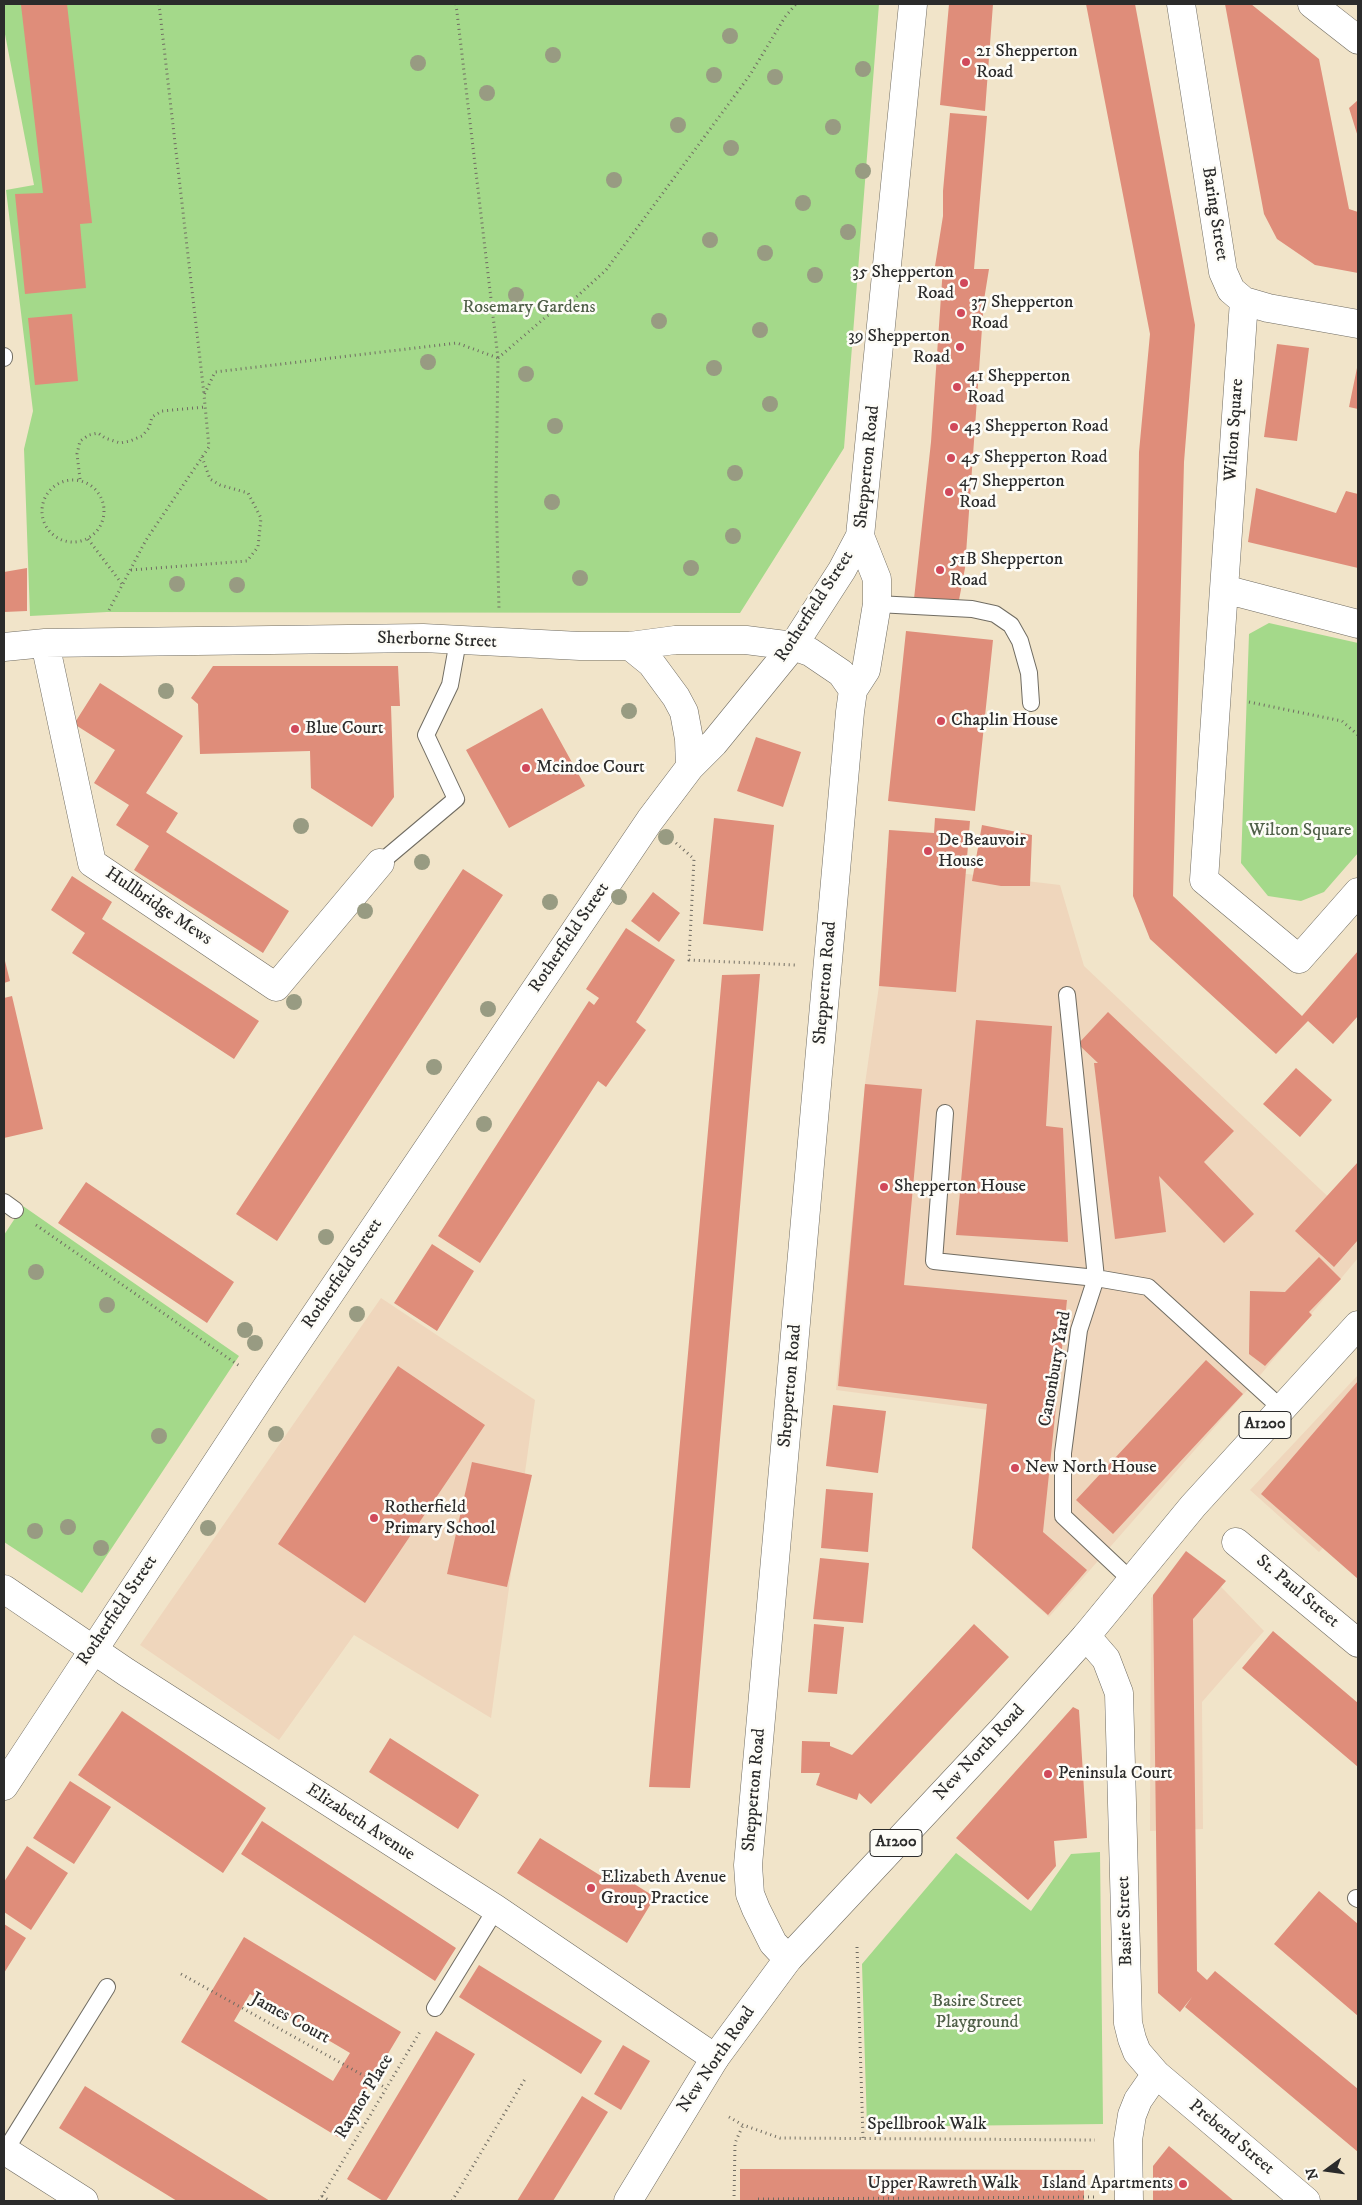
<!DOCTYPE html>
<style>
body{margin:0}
#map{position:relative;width:1362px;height:2205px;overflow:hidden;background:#f1e4c9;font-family:"IM FELL DW Pica",serif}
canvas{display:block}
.frame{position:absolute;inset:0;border:5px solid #2b2b2b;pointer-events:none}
.north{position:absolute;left:1302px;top:2145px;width:50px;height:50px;-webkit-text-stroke:4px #fdfcf7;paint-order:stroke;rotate:256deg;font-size:14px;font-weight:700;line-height:20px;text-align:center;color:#2b2b2b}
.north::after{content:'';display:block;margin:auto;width:18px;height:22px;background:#2b2b2b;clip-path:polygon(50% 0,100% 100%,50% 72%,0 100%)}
</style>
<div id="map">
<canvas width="1362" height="2205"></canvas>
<div class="frame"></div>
<div class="north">N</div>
</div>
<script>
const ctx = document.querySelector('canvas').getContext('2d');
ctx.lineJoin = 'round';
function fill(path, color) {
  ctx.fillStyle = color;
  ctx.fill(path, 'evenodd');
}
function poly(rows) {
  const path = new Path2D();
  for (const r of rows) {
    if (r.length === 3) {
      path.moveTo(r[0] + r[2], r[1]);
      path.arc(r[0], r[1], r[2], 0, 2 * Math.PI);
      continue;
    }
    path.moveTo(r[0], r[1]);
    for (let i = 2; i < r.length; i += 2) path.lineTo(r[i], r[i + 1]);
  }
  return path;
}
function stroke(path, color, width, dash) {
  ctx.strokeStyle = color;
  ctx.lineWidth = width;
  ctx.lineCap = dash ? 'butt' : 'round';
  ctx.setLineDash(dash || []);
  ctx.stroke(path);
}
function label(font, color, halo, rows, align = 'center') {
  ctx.font = font + ' "IM FELL DW Pica",serif';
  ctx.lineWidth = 5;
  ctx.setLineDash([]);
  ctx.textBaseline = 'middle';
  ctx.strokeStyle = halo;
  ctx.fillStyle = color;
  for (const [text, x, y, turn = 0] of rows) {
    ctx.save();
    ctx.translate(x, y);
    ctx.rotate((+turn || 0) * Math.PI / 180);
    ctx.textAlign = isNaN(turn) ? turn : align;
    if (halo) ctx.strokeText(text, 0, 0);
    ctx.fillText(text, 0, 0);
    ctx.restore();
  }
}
const built = poly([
 [886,868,967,874,1060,885,1084,966,1358,1225,1358,1258,1262,1373,1049,1617,972,1548,989,1410,836,1390,865,1084,879,986],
 [381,1298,535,1400,491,1718,354,1635,279,1740,140,1645],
 [1358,1375,1358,1511,1319,1552,1250,1490],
 [1189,1554,1264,1631,1202,1702,1203,1829,1150,1831,1151,1598]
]);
const green = poly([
 [4,4,879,4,844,448,740,613,107,612,30,616,24,449,33,411,6,190,34,185,4,29],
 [1269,623,1358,643,1358,853,1324,892,1301,901,1268,896,1241,863,1249,634],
 [23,1206,239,1356,82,1593,4,1542,4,1235],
 [1100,1852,1103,2124,867,2127,862,1964,956,1853,1031,1911,1071,1854]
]);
const building = poly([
 [31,4,67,4,92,223,80,224,86,288,25,294,15,194,43,193,21,5],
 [949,4,993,4,985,111,940,105],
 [1086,4,1135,4,1195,325,1184,462,1173,896,1302,1016,1358,951,1358,1016,1333,1044,1308,1021,1276,1054,1150,939,1133,896,1139,452,1150,334],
 [1225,4,1251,4,1319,59,1349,209,1358,212,1358,273,1315,265,1277,239,1264,214],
 [1358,100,1358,137,1349,108],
 [950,113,987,116,974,269,989,269,984,300,965,568,959,600,914,599,931,442,943,267,952,268,935,266,943,216,943,191],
 [72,314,78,381,35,385,28,318],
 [1277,344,1309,348,1297,441,1264,437],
 [1357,368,1358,368,1358,409,1349,407],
 [1256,488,1336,513,1346,491,1358,494,1358,568,1248,542],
 [27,568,27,611,4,612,4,572],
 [906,631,993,640,975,811,888,801],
 [213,666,398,666,400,706,391,706,394,797,372,827,311,788,310,751,200,754,198,704,191,698],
 [100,683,183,736,146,793,178,813,166,832,289,911,263,953,134,870,149,846,116,825,129,805,94,783,115,750,74,724],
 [542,708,585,786,509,828,466,750],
 [756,737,801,752,783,807,737,791],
 [714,818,774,825,763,931,703,924],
 [935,818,970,821,956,992,879,986,889,830,934,833],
 [982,825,1032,835,1030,886,1001,886,972,881],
 [463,869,503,895,277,1241,236,1214],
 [72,876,112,902,102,919,259,1021,234,1059,72,953,85,933,51,910],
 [653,892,680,913,659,942,631,921],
 [626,928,675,960,636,1022,646,1030,606,1087,598,1081,480,1263,438,1236,589,1001,594,1005,599,998,586,989],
 [4,957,10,981,4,983],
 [760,974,690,1788,649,1787,722,975],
 [12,996,43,1129,4,1138,4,998],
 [1108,1012,1234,1131,1204,1162,1254,1214,1224,1243,1159,1176,1166,1232,1115,1239,1094,1063,1098,1063,1078,1044],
 [976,1020,1052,1026,1046,1126,1063,1128,1068,1242,956,1235],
 [1296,1068,1332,1100,1300,1137,1263,1104],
 [865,1084,922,1089,904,1285,1067,1300,1043,1532,1087,1570,1048,1615,972,1548,987,1404,838,1386],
 [1358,1162,1358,1240,1334,1267,1295,1231],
 [86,1182,234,1282,207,1323,58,1223],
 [432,1244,474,1271,437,1331,394,1303],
 [1319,1257,1341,1279,1309,1312,1312,1315,1265,1366,1249,1354,1250,1291,1285,1292],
 [1206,1360,1243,1394,1113,1534,1076,1500],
 [398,1366,485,1425,365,1603,278,1544],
 [1358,1381,1358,1579,1261,1494],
 [833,1405,886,1411,878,1473,826,1466],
 [472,1462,532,1475,507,1587,447,1574],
 [826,1489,873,1493,868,1552,821,1548],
 [1186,1551,1226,1581,1193,1619,1197,1971,1207,1980,1215,1971,1358,2089,1358,2152,1185,2007,1192,1997,1180,2012,1158,1993,1153,1595],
 [820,1558,869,1563,863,1623,813,1619],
 [814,1624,844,1627,837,1694,808,1692],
 [974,1624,1009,1657,871,1804,859,1793,857,1800,816,1785,820,1773,801,1773,802,1741,830,1742,830,1746,852,1755],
 [1273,1631,1358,1703,1358,1767,1242,1668],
 [1073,1707,1079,1710,1087,1838,1054,1841,1056,1866,1028,1900,956,1838],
 [122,1711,266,1808,223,1873,78,1775],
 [390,1738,479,1795,458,1829,369,1772],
 [70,1781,111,1807,74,1864,33,1838],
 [262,1821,456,1948,435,1981,241,1854],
 [540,1838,606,1879,612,1870,655,1897,627,1943,517,1873],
 [27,1846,68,1873,31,1930,4,1912,4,1882],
 [1319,1891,1358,1924,1358,2016,1274,1944],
 [4,1924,26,1938,4,1973],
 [244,1937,401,2032,338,2137,181,2042],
 [250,1994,350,2053,333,2081,234,2021],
 [479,1965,602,2041,581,2074,459,1997],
 [436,2031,475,2054,386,2201,383,2201,347,2179],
 [623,2045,650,2061,621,2110,594,2094],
 [85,2086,207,2162,270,2201,177,2201,120,2166,59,2128],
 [582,2096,608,2112,553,2201,517,2201],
 [1169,2146,1234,2201,1153,2201,1153,2166],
 [740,2169,1084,2170,1084,2201,740,2201]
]);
const path = poly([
 [159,4,204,394],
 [456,4,498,358,496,490,499,609],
 [498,358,547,316,572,301,606,270,750,75,785,17,796,4],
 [80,479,77,454,80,441,89,435,98,433,105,438,120,443,130,441,142,436,149,428,152,417,162,411,205,407],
 [73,511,31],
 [88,539,122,584],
 [131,570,247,561,258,547,261,518,248,493,220,485,210,479,202,457],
 [109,610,146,540,209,447,204,395,215,372,457,343,498,358],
 [1249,702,1342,721,1358,735],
 [676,843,694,859,689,960,795,965],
 [36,1225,241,1367],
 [857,1947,863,2138],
 [181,1974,386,2088],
 [729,2117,743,2125,780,2138,1095,2140],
 [322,2196,330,2201],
 [758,2199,1096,2197],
 [319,2201,421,2030],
 [452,2201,525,2079],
 [734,2201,735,2143,743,2125]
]);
const service = poly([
 [4,356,4,358],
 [877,604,972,609,995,614,1011,625,1020,641,1029,673,1031,703],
 [380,863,456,799,426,735,450,685,458,641],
 [945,1113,934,1261,1096,1278,1067,995],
 [4,1202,15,1210],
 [1131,1580,1063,1516,1063,1453,1079,1330,1096,1278,1148,1287,1281,1408],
 [1356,1898,1358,1899],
 [435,2008,496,1909],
 [5,2151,107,1987]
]);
const minor = poly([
 [1181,4,1223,272,1231,290,1244,301,1268,308,1358,324],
 [1224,589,1244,301],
 [1358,624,1224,589,1204,880,1299,959,1358,892],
 [45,643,92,863,276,987,380,863],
 [630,646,651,663,676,697,684,712,689,739,690,767],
 [4,647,45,643,423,638,580,646,630,646,675,640,746,640,793,646,810,652,841,673,853,690],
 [1236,1542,1358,1643],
 [4,1589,126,1672,496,1909,715,2058],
 [1086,1636,1106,1659,1119,1693,1128,2023,1132,2039,1137,2052,1156,2074,1306,2201],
 [4,1786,268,1385,650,820,690,767,714,743,793,646,842,570,860,536],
 [788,1959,773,1943,756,1909,750,1894,748,1865,850,712,853,690,866,670,877,604,877,579,860,536,913,4],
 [4,2150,84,2201],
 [1129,2201,1128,2140,1132,2115,1138,2100,1156,2074]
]);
const secondary = poly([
 [1312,4,1358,40]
]);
const primary = poly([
 [628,2201,715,2058,788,1959,1004,1728,1086,1636,1193,1506,1358,1325]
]);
const trees = [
 [730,36],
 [553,55],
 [418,63],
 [863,69],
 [714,75],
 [775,77],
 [487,93],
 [678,125],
 [833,127],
 [731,148],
 [863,171],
 [614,180],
 [803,203],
 [848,232],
 [710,240],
 [765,253],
 [815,275],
 [516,295],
 [659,321],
 [760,330],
 [428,362],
 [714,368],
 [526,374],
 [770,404],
 [555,426],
 [735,473],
 [552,502],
 [733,536],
 [691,568],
 [580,578],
 [177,584],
 [237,585],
 [166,691],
 [629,711],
 [301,826],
 [666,837],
 [422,862],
 [619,897],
 [550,902],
 [365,911],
 [294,1002],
 [488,1009],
 [434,1067],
 [484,1124],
 [326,1237],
 [36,1272],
 [107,1305],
 [357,1314],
 [245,1330],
 [255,1343],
 [276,1434],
 [159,1436],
 [68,1527],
 [208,1528],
 [35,1531],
 [101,1548]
];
const markers = [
 [966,62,5,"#d1495b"],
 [964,283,5,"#d1495b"],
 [961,313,5,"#d1495b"],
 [960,347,5,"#d1495b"],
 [957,387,5,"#d1495b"],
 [954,427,5,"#d1495b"],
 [951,458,5,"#d1495b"],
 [949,492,5,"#d1495b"],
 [940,570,5,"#d1495b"],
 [941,721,5,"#d1495b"],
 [295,729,5,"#d1495b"],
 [526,768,5,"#d1495b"],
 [928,851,5,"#d1495b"],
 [884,1187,5,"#d1495b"],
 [1015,1468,5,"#d1495b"],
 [374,1518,5,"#d1495b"],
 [1048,1774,5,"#d1495b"],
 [591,1888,5,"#d1495b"],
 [1183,2184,5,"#d1495b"]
];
const shields = [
 [1265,1425,52],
 [896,1843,52]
];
const shieldNames = [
 ["A1200",1265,1425],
 ["A1200",896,1843]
];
const poiNames = [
 ["21 Shepperton",976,52],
 ["Road",976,73],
 ["35 Shepperton",954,273,"right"],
 ["Road",954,294,"right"],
 ["37 Shepperton",971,303],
 ["Road",971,324],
 ["39 Shepperton",950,337,"right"],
 ["Road",950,358,"right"],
 ["41 Shepperton",967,377],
 ["Road",967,398],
 ["43 Shepperton Road",964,427],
 ["45 Shepperton Road",961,458],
 ["47 Shepperton",959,482],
 ["Road",959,503],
 ["51B Shepperton",950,560],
 ["Road",950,581],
 ["Chaplin House",951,721],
 ["Blue Court",305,729],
 ["Mcindoe Court",536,768],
 ["De Beauvoir",938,841],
 ["House",938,862],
 ["Shepperton House",894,1187],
 ["New North House",1025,1468],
 ["Rotherfield",384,1508],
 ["Primary School",384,1529],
 ["Peninsula Court",1058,1774],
 ["Elizabeth Avenue",601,1878],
 ["Group Practice",601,1899],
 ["Island Apartments",1173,2184,"right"]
];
const streetNames = [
 ["Baring Street",1214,214,81],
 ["Wilton Square",1235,430,-86],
 ["Shepperton Road",868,467,-84],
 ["Rotherfield Street",815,607,-57],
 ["Sherborne Street",437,641,2],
 ["Hullbridge Mews",158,907,34],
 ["Rotherfield Street",570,938,-56],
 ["Shepperton Road",826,983,-85],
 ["Rotherfield Street",343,1274,-56],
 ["Canonbury Yard",1056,1369,-80],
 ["Shepperton Road",791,1386,-85],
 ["St. Paul Street",1297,1592,40],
 ["Rotherfield Street",118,1611,-56],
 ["New North Road",980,1753,-47],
 ["Shepperton Road",755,1790,-85],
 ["Elizabeth Avenue",360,1823,33],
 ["Basire Street",1126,1921,-92],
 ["James Court",290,2019,29],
 ["New North Road",717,2060,-56],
 ["Raynor Place",365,2097,-59],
 ["Spellbrook Walk",927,2125],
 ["Prebend Street",1231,2138,40],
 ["Upper Rawreth Walk",943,2184]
];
const parkNames = [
 ["Rosemary Gardens",529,308],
 ["Wilton Square",1300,831],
 ["Basire Street",977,2002],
 ["Playground",977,2023]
];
fill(built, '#efd6bc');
fill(green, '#a4d98a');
fill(building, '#df8d7a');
stroke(service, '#706c62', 18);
stroke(minor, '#706c62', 29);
stroke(secondary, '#706c62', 29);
stroke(primary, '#706c62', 29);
stroke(path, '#706c62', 3, [1, 4]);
stroke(service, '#fff', 16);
stroke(minor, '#fff', 28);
stroke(secondary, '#fff', 28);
stroke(primary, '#fff', 28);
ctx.fillStyle = '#989b82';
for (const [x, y] of trees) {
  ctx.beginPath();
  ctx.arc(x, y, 8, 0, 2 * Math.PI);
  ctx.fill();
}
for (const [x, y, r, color] of markers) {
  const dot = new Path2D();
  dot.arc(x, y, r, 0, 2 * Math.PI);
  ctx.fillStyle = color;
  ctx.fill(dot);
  stroke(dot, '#fdfcf7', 2);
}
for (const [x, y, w] of shields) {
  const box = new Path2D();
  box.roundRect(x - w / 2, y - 13.5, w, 27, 4);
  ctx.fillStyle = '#fdfcf7';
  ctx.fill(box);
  stroke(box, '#2b2b2b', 1);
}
label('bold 16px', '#2b2b2b', null, shieldNames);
label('18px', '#2b2b2b', '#fdfcf7', poiNames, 'left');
label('18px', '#2b2b2b', '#fdfcf7', streetNames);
label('18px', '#4f5f48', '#fdfcf7', parkNames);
</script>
